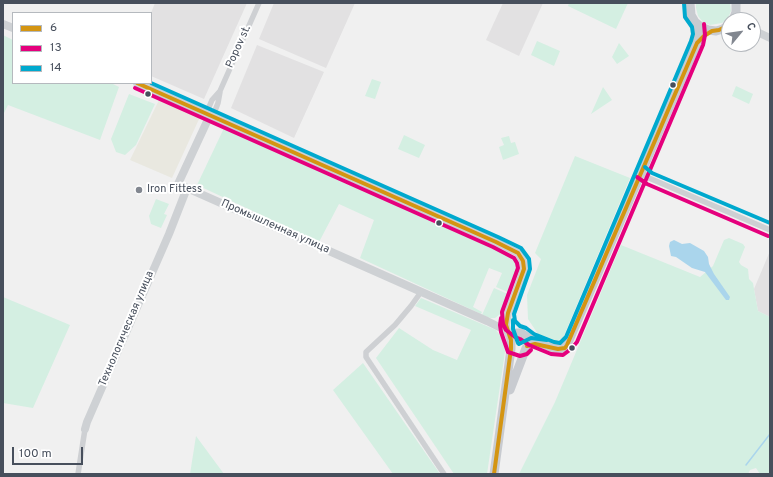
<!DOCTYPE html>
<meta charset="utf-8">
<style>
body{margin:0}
#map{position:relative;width:773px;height:477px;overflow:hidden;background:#f0f0f0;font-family:Overpass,sans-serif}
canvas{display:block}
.frame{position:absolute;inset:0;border:4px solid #474f5c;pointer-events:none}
.legend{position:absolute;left:12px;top:12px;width:140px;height:72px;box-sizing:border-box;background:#fff;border:1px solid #b5b9be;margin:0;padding:5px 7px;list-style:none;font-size:12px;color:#474f5c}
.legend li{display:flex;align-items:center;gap:8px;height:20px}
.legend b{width:20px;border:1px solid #b5b9be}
.north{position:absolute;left:721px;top:12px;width:40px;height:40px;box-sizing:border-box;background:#fff;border:1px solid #b5b9be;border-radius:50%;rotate:61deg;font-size:11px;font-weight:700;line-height:16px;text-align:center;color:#474f5c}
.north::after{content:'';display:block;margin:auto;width:14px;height:18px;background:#828790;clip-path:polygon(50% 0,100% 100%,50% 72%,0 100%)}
.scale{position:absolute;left:12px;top:447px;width:71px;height:18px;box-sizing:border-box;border:2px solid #474f5c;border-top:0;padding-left:5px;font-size:12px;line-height:14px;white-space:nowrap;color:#474f5c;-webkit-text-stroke:3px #fff;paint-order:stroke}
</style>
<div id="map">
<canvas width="773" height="477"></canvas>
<div class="frame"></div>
<ul class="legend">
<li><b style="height:5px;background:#d49512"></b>6</li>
<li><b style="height:5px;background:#e5007d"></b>13</li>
<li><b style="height:5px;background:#00a9ce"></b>14</li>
</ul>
<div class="north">С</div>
<div class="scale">100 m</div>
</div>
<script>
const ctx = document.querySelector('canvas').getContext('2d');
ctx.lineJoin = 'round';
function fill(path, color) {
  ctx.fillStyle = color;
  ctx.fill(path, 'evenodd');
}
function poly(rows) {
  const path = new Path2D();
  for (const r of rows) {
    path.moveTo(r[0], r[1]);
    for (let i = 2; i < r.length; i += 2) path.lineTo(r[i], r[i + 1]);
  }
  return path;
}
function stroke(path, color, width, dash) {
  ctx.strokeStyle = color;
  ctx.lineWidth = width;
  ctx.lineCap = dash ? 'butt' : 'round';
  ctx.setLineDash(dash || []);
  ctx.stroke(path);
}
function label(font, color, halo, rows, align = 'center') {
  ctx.font = font + ' Overpass,sans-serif';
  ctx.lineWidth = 4;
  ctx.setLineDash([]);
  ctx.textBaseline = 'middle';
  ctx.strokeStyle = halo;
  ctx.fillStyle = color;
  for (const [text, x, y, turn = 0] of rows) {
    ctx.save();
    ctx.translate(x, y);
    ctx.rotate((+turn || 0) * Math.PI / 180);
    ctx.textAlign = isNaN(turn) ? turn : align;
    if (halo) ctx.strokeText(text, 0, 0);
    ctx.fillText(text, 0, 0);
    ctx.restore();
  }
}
const commercial = poly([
 [160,98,200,117,172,178,130,160]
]);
const education = poly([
 [155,3,247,3,204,99,151,76,151,13],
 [274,3,355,3,326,68,259,39],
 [503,3,543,3,519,56,486,40],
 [257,45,324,72,294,138,231,108],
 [770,251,770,317,758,311,754,289]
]);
const green = poly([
 [569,3,628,3,616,29,568,6],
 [696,3,730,3,731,11,728,18,722,23,710,25,703,22,698,16,696,8],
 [3,35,13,40,13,83,111,83,119,87,100,140,8,105,3,115],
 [537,41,560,51,554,66,531,55],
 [619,43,629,56,617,64,612,57],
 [372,79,381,82,375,99,365,96],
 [736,86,753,94,749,104,732,96],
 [603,87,612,100,591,114],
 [129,94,155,104,136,145,125,155,116,152,111,139],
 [225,126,512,255,520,269,510,293,496,287,502,273,489,268,473,307,482,312,481,314,360,258,374,220,339,204,319,242,197,185],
 [404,135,425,145,419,158,398,149],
 [509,136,511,143,515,142,519,154,503,160,499,147,504,145,501,138],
 [575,156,630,178,563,338,552,343,538,334,528,319,527,295,541,259,535,253],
 [156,199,169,204,164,214,167,215,161,228,151,224,149,216],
 [729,238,743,244,745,247,739,262,741,265,748,269,749,279,753,283,754,289,758,311,770,317,770,474,760,474,756,468,750,470,748,474,519,474,555,402,621,245,700,277,713,266,724,240],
 [494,288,510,295,503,312,495,318,490,318,482,315],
 [3,297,70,325,33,408,3,403],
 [421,298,496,330,504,341,505,352,487,474,454,474,376,358,399,328,433,350,457,360,471,330,415,306],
 [363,363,440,474,393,474,333,390],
 [196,436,224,474,190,474]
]);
const water = poly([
 [674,240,682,244,690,243,704,251,708,257,709,264,714,274,730,297,729,300,726,300,705,272,692,268,676,257,671,256,669,246,670,242]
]);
const stream = poly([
 [746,465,770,434]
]);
const street = poly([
 [206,114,212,100,220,91,259,3],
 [213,116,218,103,220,92],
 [641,172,649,178,770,230],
 [421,292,411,306,395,325,366,352,366,357,444,474],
 [78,474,85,429]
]);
const secondary = poly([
 [3,24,13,28],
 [753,30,770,38],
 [137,83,496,242,518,253,523,261,524,269,520,281,508,313,506,325,507,331,511,340],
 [210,115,178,184,487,321,507,331],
 [85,429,87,422,169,234,187,188]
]);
const primary = poly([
 [690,3,691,15,695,22,701,27,708,30,716,31,723,29,729,25],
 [733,20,736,12,736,3],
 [510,390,526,348],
 [494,474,511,349,511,340,515,333,521,333,531,339,553,348,562,349,567,345,697,43,699,34,698,25]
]);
const bus1 = poly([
 [137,83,496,242,518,253,523,261,524,269,508,313,506,325,511,340,511,349,494,474],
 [527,346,535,344,558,349,565,348,567,345,697,43,704,36,712,31,719,30,729,25]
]);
const bus2 = poly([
 [135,88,493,247,514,258,517,263,518,268,502,312,503,324,506,330,515,337,520,339,529,345,551,354,563,355,571,349,577,342,703,45,705,35,704,24],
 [637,177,647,184,768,236],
 [501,318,500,325,501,332,508,352,520,356,527,354,531,350]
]);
const bus3 = poly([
 [151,83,498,237,521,248,529,259,530,269,514,314,515,321,520,326,526,328,534,334,554,342,560,343,566,337,691,41,693,34,692,27,685,17,684,3],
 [645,167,652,173,770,223],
 [513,320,513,329,518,343,519,344,531,338,547,340]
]);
const markers = [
 [673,85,3.5,"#474f5c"],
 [148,94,3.5,"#474f5c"],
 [139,190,4,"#828790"],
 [439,223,3.5,"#474f5c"],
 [572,348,3.5,"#474f5c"]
];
const streetNames = [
 ["Popov st.",239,47,-66],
 ["Промышленная улица",275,227,24],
 ["Технологическая улица",127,329,-67]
];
const poiNames = [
 ["Iron Fittess",147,190]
];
fill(commercial, '#e9e8e0');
fill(education, '#e2e1e2');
fill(green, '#d4efe2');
fill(water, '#aad5ec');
stroke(stream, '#aad5ec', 1.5);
stroke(street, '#ced0d3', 5.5);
stroke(secondary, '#ced1d4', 8);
stroke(primary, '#c8cbd0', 9);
stroke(bus1, '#d49512', 4);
stroke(bus2, '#e5007d', 4);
stroke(bus3, '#00a9ce', 4);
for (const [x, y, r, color] of markers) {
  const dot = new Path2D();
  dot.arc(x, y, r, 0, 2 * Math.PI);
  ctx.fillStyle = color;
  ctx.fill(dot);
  stroke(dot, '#fff', 1.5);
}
label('11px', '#474f5c', '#fff', streetNames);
label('11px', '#474f5c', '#fff', poiNames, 'left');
</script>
